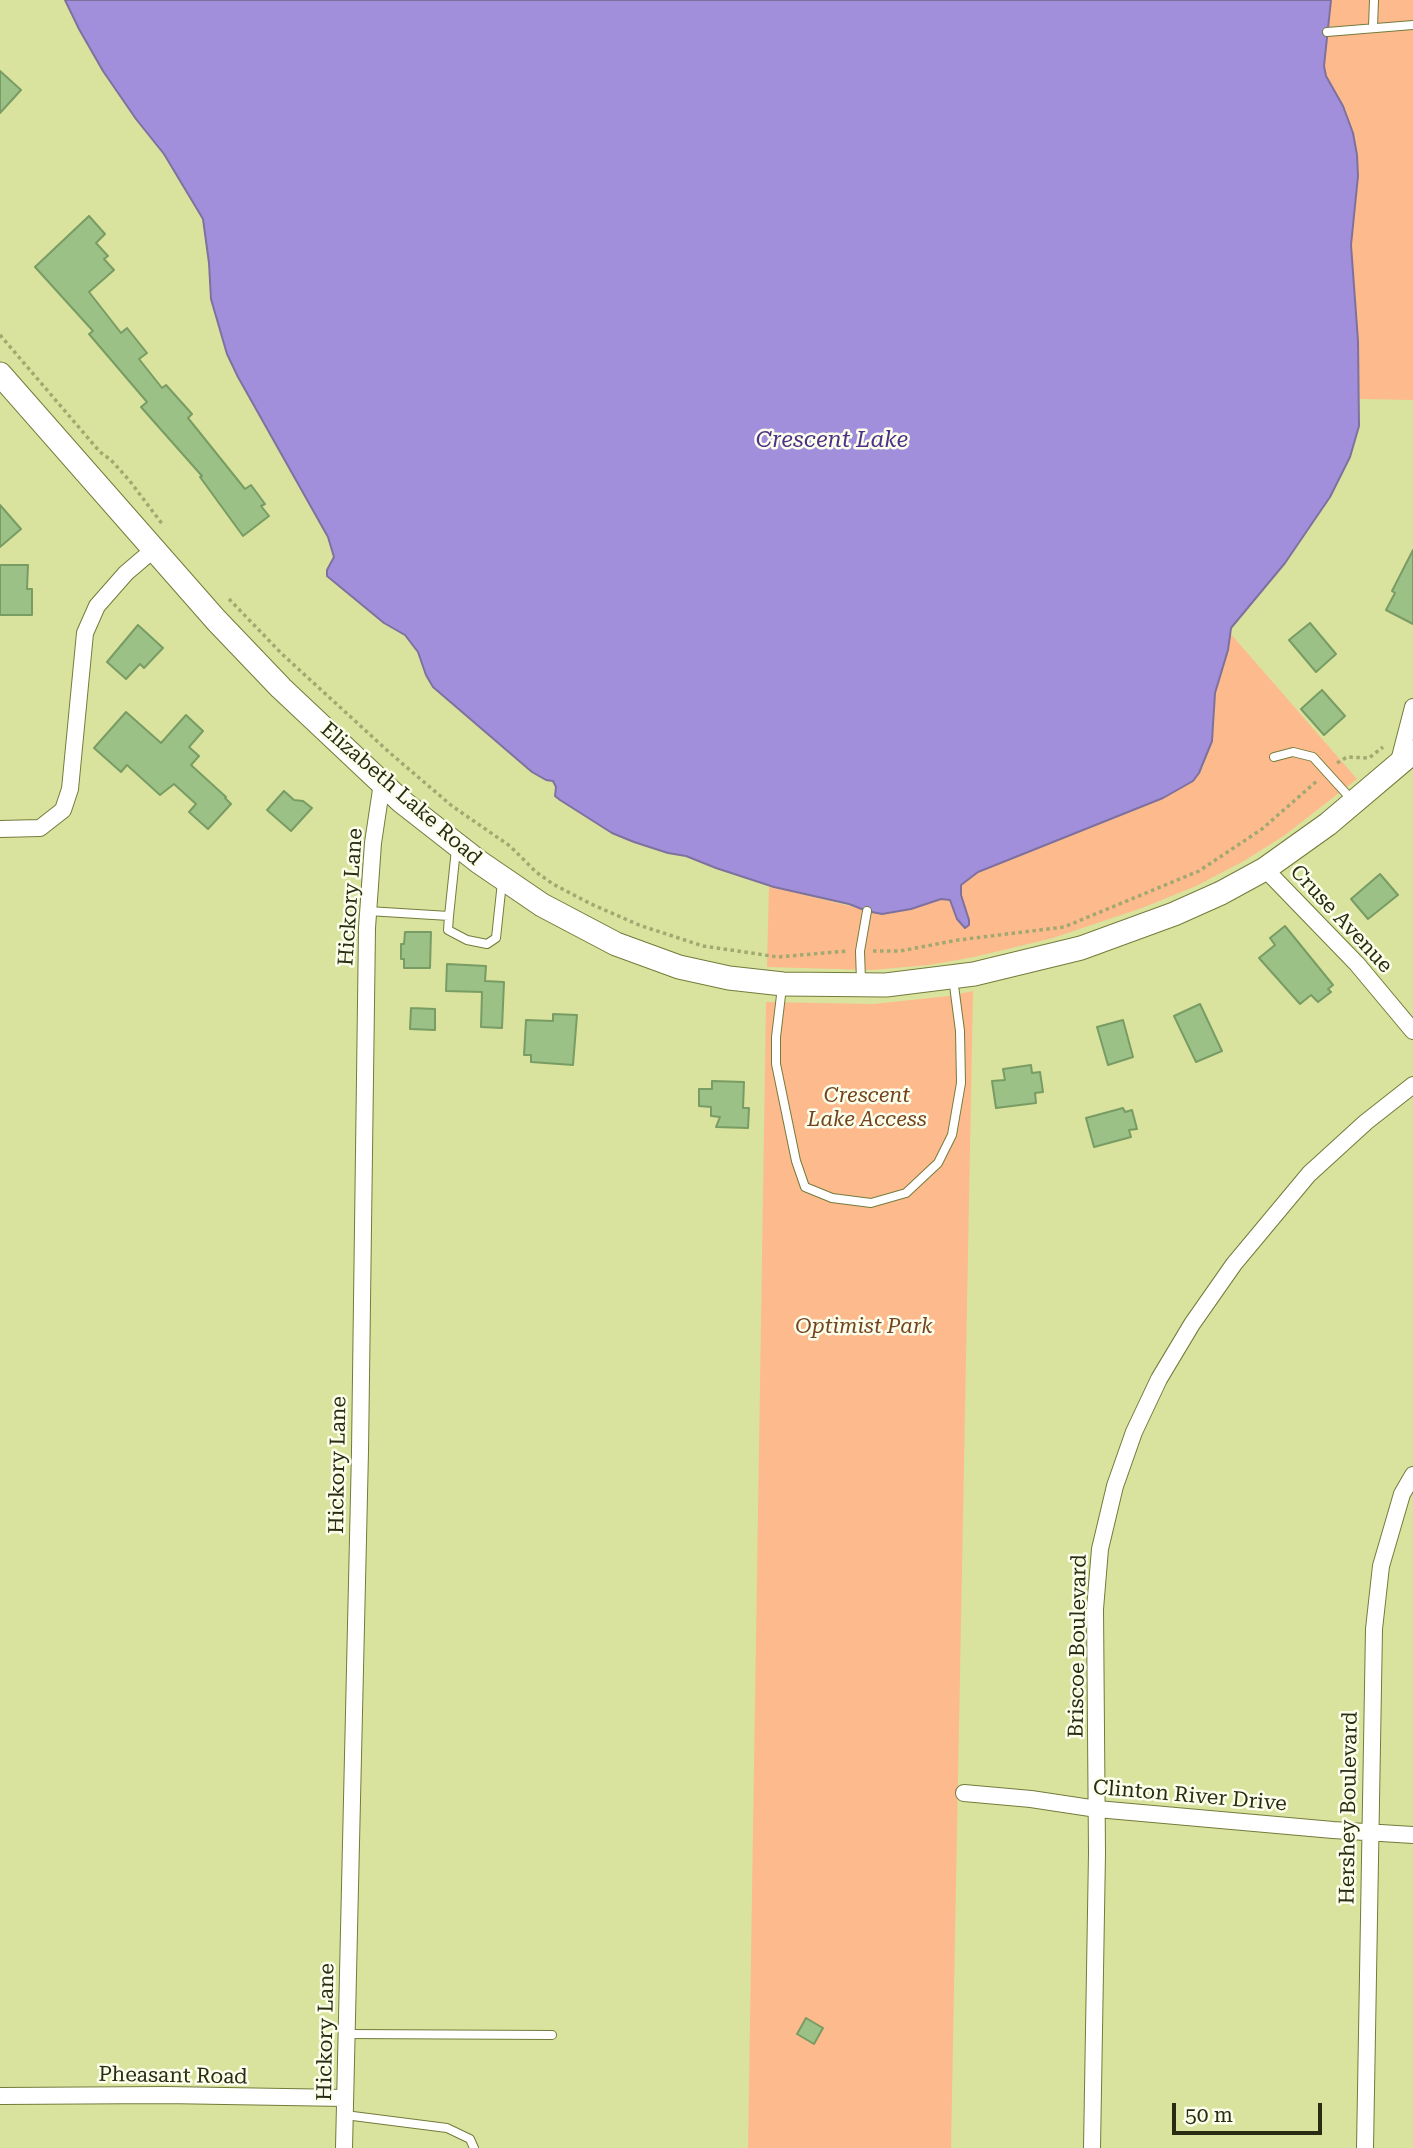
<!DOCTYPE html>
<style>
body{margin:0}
#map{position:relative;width:1413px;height:2148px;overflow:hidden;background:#d9e39e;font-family:"Roboto Serif",serif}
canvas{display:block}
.scale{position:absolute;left:1172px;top:2103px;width:150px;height:32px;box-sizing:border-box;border:4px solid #292c10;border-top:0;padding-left:9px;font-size:21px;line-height:24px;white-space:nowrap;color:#292c10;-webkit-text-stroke:5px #fbffeb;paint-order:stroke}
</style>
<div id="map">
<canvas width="1413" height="2148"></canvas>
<div class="scale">50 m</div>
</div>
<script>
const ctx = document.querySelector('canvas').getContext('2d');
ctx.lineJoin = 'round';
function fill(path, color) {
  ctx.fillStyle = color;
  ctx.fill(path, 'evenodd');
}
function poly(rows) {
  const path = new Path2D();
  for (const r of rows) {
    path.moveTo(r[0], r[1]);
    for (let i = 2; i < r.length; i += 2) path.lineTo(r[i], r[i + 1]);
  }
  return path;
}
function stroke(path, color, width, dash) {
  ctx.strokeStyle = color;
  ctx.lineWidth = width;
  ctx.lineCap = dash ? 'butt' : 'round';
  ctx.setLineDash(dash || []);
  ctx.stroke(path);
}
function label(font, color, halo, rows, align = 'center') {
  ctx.font = font + ' "Roboto Serif",serif';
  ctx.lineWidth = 5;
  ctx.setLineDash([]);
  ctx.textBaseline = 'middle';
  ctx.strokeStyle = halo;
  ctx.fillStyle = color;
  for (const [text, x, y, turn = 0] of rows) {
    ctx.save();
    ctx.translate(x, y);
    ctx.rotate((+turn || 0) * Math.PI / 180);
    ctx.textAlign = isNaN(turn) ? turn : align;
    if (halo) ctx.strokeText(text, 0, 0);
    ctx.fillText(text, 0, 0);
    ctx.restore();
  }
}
const green = poly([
 [1331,0,1413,0,1413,400,1360,399,1351,245,1358,176,1353,133,1343,106,1326,76,1324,66],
 [1230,633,1357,779,1285,835,1244,861,1196,886,1142,908,1053,938,974,957,929,965,872,970,767,967,769,886,882,914,911,909,946,898,950,900,957,919,969,920,961,895,961,885,978,872,1163,798,1193,781,1203,767,1214,729,1215,693,1228,650],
 [973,991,951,2148,748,2148,766,1002,873,1004,949,996]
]);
const water = poly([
 [65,0,1331,0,1324,66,1326,76,1343,106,1353,133,1357,155,1358,176,1351,245,1358,341,1359,426,1350,457,1330,497,1285,563,1231,628,1228,650,1215,693,1212,741,1199,773,1193,781,1163,798,978,872,961,885,961,895,969,920,969,925,965,928,957,919,950,900,941,899,911,909,882,914,867,911,849,904,774,887,716,868,686,856,668,853,634,842,612,833,560,800,555,796,556,787,553,781,546,780,532,772,433,687,426,675,418,652,405,635,384,623,327,576,327,570,334,557,328,537,238,377,227,354,211,299,209,263,203,219,164,154,136,119,103,71,79,29,65,0]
]);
const building = poly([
 [0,71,21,90,0,113,0,71],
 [89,216,105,234,96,243,108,256,104,259,114,270,89,292,121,333,127,328,147,353,139,359,162,388,166,385,192,414,188,418,245,489,251,485,265,504,261,506,269,516,243,536,200,477,202,476,141,407,147,402,89,334,93,331,35,267,89,216],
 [0,505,21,529,0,547,0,505],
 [1413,550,1413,624,1386,610,1395,593,1392,591,1413,550],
 [0,565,28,565,27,589,32,589,32,615,0,615,0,565],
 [1310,623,1336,654,1316,672,1289,640,1310,623],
 [138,625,163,648,144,668,140,664,126,679,107,662,138,625],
 [1322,690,1345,716,1324,735,1301,709,1322,690],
 [126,712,161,743,186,715,203,731,189,747,199,756,191,765,226,797,225,798,231,804,208,829,189,812,196,804,174,784,160,795,127,765,121,772,94,748,126,712],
 [284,791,294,800,303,801,312,808,291,831,267,810,284,791],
 [1380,874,1398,895,1368,919,1351,899,1380,874],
 [1285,926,1333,985,1328,989,1331,992,1318,1002,1311,995,1300,1004,1259,958,1275,945,1270,938,1285,926],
 [405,932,431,932,430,968,404,968,404,959,401,959,401,944,404,944,405,932],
 [447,964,486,966,485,981,504,982,502,1028,481,1027,482,992,446,991,447,964],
 [1200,1004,1222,1051,1196,1062,1174,1016,1200,1004],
 [411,1008,435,1009,435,1030,410,1029,411,1008],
 [553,1014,577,1015,573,1065,531,1062,531,1055,524,1055,526,1020,553,1021,553,1014],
 [1123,1020,1133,1057,1108,1065,1097,1027,1123,1020],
 [1031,1065,1032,1073,1040,1072,1043,1092,1035,1093,1036,1103,996,1108,992,1081,1005,1080,1003,1069,1031,1065],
 [712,1081,744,1082,743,1108,749,1108,748,1128,716,1127,720,1117,711,1116,711,1107,699,1106,699,1089,712,1089,712,1081],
 [1123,1108,1125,1112,1132,1110,1137,1129,1129,1130,1131,1137,1094,1147,1086,1118,1123,1108],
 [806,2018,823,2028,814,2044,797,2034,806,2018]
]);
const path = poly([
 [0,335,100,452,111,460,129,480,163,525],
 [229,599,282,654,390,753,452,806,510,846,536,872,553,884,591,904,639,925,703,946,778,957,847,951],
 [1337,763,1347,757,1369,758,1383,747],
 [873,951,900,951,958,940,1064,927,1199,871,1262,829,1318,780]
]);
const lane = poly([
 [1373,27,1374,0],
 [1327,32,1413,25],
 [1274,757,1293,752,1313,757,1352,800],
 [368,911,449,916,448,930,467,940,487,944,496,938,502,882],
 [449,916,456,849],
 [861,981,860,951,867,911],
 [782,987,776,1037,776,1064,796,1161,805,1187,832,1198,871,1203,906,1193,938,1163,952,1135,961,1083,960,1031,953,978],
 [347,2034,552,2035],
 [345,2115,447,2128,470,2139,474,2148]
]);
const street = poly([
 [1398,765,1413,707],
 [0,829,40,828,63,810,70,789,85,633,97,606,126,573,153,550],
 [1265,869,1357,964,1413,1031],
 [964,1793,1031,1799,1097,1809,1333,1830,1413,1835],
 [0,2096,165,2095,345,2098],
 [344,2148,360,1451,367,928,373,843,382,783],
 [1092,2148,1097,1853,1095,1609,1100,1549,1115,1486,1134,1432,1159,1379,1192,1324,1234,1264,1309,1174,1366,1122,1413,1085],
 [1365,2148,1374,1629,1381,1566,1402,1494,1413,1475]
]);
const secondary = poly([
 [0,374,216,620,281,688,401,801,479,862,542,905,616,944,679,967,729,978,783,984,886,985,974,974,1081,948,1174,914,1221,893,1265,869,1328,824,1413,752]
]);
const streetNames = [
 ["Elizabeth Lake Road",401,794,41],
 ["Hickory Lane",351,897,-86],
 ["Cruse Avenue",1341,919,47],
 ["Hickory Lane",338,1465,-89],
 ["Briscoe Boulevard",1078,1646,-89],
 ["Clinton River Drive",1190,1796,5],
 ["Hershey Boulevard",1349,1808,-89],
 ["Hickory Lane",326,2032,-89],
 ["Pheasant Road",173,2076,1]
];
const parkNames = [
 ["Crescent",867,1096],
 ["Lake Access",867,1120],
 ["Optimist Park",864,1327]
];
const waterNames = [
 ["Crescent Lake",832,440]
];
fill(green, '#fdba8d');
fill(water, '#a28fdb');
stroke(water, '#7e719e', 2);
fill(building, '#9bc187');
stroke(building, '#789c64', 2);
stroke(lane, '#747b3a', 10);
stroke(street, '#747b3a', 18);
stroke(secondary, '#747b3a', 25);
stroke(path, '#a1a971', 3.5, [3.5, 3.5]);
stroke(lane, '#fff', 8);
stroke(street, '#fff', 16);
stroke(secondary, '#fff', 23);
label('21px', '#292c10', '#fbffeb', streetNames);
label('italic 21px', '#74431f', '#fbffeb', parkNames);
label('italic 23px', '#4e3088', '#fbffeb', waterNames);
</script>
